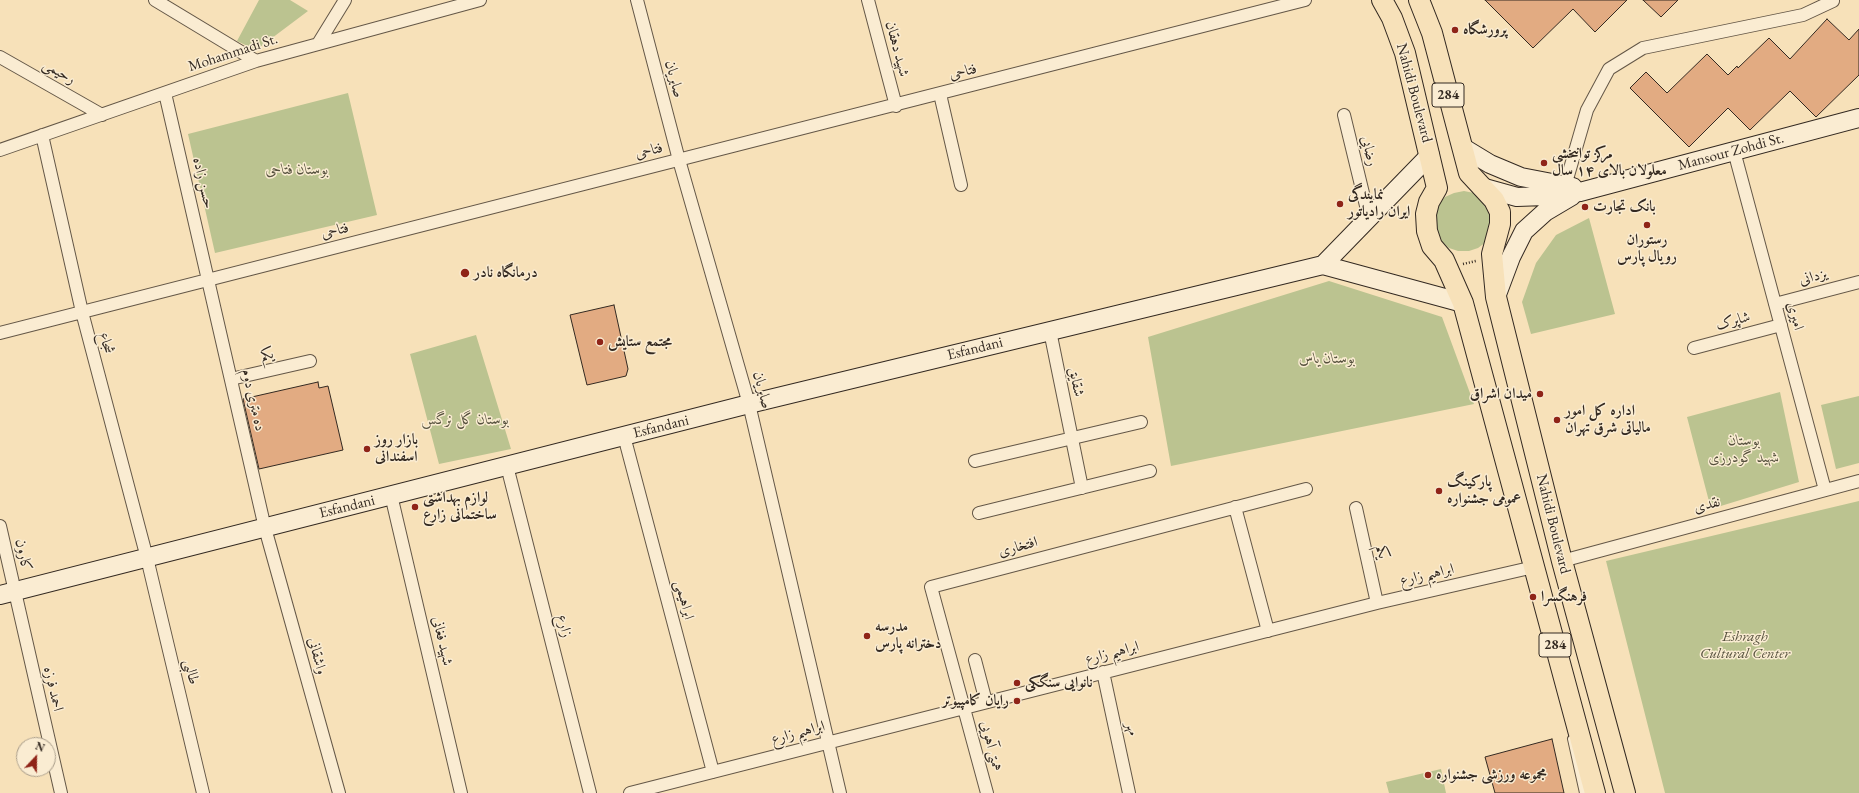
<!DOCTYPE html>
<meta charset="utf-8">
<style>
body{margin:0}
#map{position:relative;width:1859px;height:793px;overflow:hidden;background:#f7e1b9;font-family:"EB Garamond",serif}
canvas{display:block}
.north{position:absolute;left:16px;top:737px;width:40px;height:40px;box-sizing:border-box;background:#faecd2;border:1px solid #aa9e8b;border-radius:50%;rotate:22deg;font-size:11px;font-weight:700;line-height:16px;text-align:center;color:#332921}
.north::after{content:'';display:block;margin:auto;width:14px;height:18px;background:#8f2418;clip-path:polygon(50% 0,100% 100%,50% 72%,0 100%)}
</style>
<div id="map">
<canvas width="1859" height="793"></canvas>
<div class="north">N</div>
</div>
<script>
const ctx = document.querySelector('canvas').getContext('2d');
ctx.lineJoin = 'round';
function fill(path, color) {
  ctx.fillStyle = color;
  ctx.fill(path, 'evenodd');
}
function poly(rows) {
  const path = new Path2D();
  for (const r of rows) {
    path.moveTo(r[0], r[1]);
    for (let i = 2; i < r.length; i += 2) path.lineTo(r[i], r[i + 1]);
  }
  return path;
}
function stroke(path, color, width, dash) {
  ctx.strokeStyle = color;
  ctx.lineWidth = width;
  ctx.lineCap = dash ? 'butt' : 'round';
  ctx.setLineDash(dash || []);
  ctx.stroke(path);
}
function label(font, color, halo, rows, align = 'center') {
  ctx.font = font + ' "EB Garamond",Amiri,serif';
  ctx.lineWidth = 3;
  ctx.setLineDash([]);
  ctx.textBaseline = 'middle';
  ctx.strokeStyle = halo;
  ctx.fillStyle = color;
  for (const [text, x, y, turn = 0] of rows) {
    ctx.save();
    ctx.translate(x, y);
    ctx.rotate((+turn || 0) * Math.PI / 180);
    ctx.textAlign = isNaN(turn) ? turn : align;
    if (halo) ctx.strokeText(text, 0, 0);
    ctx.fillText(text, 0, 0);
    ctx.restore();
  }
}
const green = poly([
 [259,0,290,0,308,11,256,50,237,41],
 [348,93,377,215,215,253,188,134],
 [1464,191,1474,193,1482,198,1493,214,1486,242,1478,248,1469,251,1458,251,1449,248,1441,241,1436,233,1435,213,1439,204,1445,197,1454,193],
 [1589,218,1615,314,1531,334,1522,302,1536,263,1556,235],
 [1329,281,1442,317,1474,404,1171,466,1148,337],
 [476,335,511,449,439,464,410,354],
 [1780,392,1799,482,1711,509,1687,417],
 [1859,396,1859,463,1836,469,1821,405],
 [1859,501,1859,793,1665,793,1606,561],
 [1441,769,1446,793,1389,793,1386,782]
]);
const building = poly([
 [1485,0,1627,0,1595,32,1573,9,1533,48,1485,0],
 [1643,0,1678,0,1661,17,1643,0],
 [1827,19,1849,40,1859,29,1859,75,1816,117,1790,91,1750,130,1728,108,1689,147,1630,88,1646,72,1667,93,1707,54,1728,75,1737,66,1738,68,1769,38,1790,59,1827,19],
 [614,305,628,369,626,376,587,385,570,315,614,305],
 [318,382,319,388,328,386,343,450,259,469,243,399,318,382],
 [1552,739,1564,793,1495,793,1485,757,1552,739]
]);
const path = poly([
 [1463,264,1476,261]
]);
const service = poly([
 [1571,739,1583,793]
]);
const minor = poly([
 [155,0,256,61],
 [637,0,679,160,749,404,840,793],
 [868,0,896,106],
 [318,44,345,0],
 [0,57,102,115],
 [165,93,265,528,339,793],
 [940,94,961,185],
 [1344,115,1369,218],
 [42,135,82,312,147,558,203,793],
 [0,150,256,61,480,0],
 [1734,151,1825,490],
 [1565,186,1587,110,1609,69,1643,48,1803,15,1833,1],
 [1775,304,1859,282],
 [1050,331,1082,488],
 [0,333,1305,0],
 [1694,348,1781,325],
 [231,379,310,361],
 [624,436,713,772],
 [975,461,1141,422],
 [507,466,590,793],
 [391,495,461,793],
 [1235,507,1268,631],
 [1356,508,1377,603],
 [979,513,1150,471],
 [0,526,61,793],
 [1562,561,1859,481],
 [975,660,986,702],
 [1103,672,1129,793],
 [630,793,1377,603,1534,567],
 [987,793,931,587,1306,489]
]);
const secondary = poly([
 [1462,147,1490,164,1521,177,1573,187],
 [1481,187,1517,197,1545,196,1580,192,1859,118],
 [1323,265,1430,155],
 [1496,297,1511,257,1524,231,1545,212,1572,196],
 [0,595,749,404,1323,265,1463,303]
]);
const primary = poly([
 [1382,0,1392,18,1405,53,1437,188,1429,202,1426,214,1427,231,1432,246,1444,260,1463,303,1595,793],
 [1419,0,1432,33,1469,173,1494,200,1500,212,1500,224,1492,254,1496,297,1562,561,1625,793]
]);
const markers = [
 [1455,30,4,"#8f2418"],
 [1544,163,4,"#8f2418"],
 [1340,204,4,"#8f2418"],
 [1585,207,4,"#8f2418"],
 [1647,225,4,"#8f2418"],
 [465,273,5,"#8f2418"],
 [600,342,4,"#8f2418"],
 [1540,394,4,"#8f2418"],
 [1557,420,4,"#8f2418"],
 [367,449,4,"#8f2418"],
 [1439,491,4,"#8f2418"],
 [415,507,4,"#8f2418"],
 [1533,597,4,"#8f2418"],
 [867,636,4,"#8f2418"],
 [1017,683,4,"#8f2418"],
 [1017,701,4,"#8f2418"],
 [1428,775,4,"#8f2418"]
];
const shields = [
 [1448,95,32],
 [1555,645,32]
];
const shieldNames = [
 ["284",1448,95],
 ["284",1555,645]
];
const poiNames = [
 ["پرورشگاه",1463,30],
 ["مرکز توانبخشی",1552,154],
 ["معلولان بالای ۱۴ سال",1552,171],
 ["نمایندگی",1348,195],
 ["ایران رادیاتور",1348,212],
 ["بانک تجارت",1593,207],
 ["رستوران",1647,240,"center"],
 ["رویال پارس",1647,257,"center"],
 ["درمانگاه نادر",474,273],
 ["مجتمع ستایش",608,342],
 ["میدان اشراق",1532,394,"right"],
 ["اداره کل امور",1565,411],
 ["مالیاتی شرق تهران",1565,428],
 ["بازار روز",375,440],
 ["اسفندانی",375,457],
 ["پارکینگ",1447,482],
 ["عمومی جشنواره",1447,499],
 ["لوازم بهداشتی",423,498],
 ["ساختمانی زارع",423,515],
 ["فرهنگسرا",1541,597],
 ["مدرسه",875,627],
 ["دخترانه پارس",875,644],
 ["نانوایی سنگکی",1025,683],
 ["رایان کامپیوتر",1009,701,"right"],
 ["مجموعه ورزشی جشنواره",1436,775]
];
const streetNames = [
 ["شهید دهقان",897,49,75],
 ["Mohammadi St.",233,53,-18],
 ["رحیمی",59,72,30],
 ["فتاحی",963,72,-14],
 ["صابریان",674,79,75],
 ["Nahidi Boulevard",1414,93,75],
 ["فتاحی",649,151,-14],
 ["رضایی",1369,151,76],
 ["Mansour Zohdi St.",1731,152,-15],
 ["حسن زاده",203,183,77],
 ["فتاحی",335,231,-14],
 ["یزدانی",1813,277,-15],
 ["امیری",1795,316,75],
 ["شاپرک",1733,321,-15],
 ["شجاع",106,343,75],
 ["Esfandani",975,349,-14],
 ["یکم",267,355,-13],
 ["شقایق",1076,382,79],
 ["صابریان",762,390,75],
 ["ده متری دوم",253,400,77],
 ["Esfandani",661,427,-14],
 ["نقدی",1707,505,-15],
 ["Esfandani",347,507,-14],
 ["Nahidi Boulevard",1553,524,76],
 ["افتخاری",1018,547,-15],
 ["یکم",1382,552,78],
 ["کارون",23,555,78],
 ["ابراهیم زارع",1427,575,-13],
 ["ابراهیمی",684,600,75],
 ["زارع",564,626,76],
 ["شهید فغانی",442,641,77],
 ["ابراهیم زارع",1112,653,-14],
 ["واشقانی",317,656,75],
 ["طالبی",191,672,77],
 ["احمد فرزه",53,689,77],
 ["مهر",1132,729,77],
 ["ابراهیم زارع",798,733,-15],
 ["همتی آهویی",991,746,76]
];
const parkNames = [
 ["بوستان فتاحی",297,170],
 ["بوستان یاس",1327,359],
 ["بوستان گل نرگس",465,420],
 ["بوستان",1744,441],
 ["شهید گودرزی",1744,458],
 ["Eshragh",1745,637],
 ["Cultural Center",1745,654]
];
fill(green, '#bbc390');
fill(building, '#e2ab82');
stroke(building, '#332921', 1);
stroke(service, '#645747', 8);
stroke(minor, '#645747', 14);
stroke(secondary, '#332921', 20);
stroke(primary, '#332921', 22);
stroke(path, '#332921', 2.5, [1, 2]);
stroke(service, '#faecd2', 6);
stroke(minor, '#faecd2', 12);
stroke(secondary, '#faecd2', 18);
stroke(primary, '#f7e1b9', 20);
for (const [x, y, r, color] of markers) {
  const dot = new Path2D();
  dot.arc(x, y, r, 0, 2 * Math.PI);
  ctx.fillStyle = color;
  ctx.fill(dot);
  stroke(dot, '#faecd2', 1.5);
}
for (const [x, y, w] of shields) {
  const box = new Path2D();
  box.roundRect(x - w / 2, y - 12, w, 24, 3);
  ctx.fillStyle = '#faecd2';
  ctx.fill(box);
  stroke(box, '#332921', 1);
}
label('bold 14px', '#332921', null, shieldNames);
label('bold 15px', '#332921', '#faecd2', poiNames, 'left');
label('15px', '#332921', '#faecd2', streetNames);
label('italic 15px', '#55503d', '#faecd2', parkNames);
</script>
